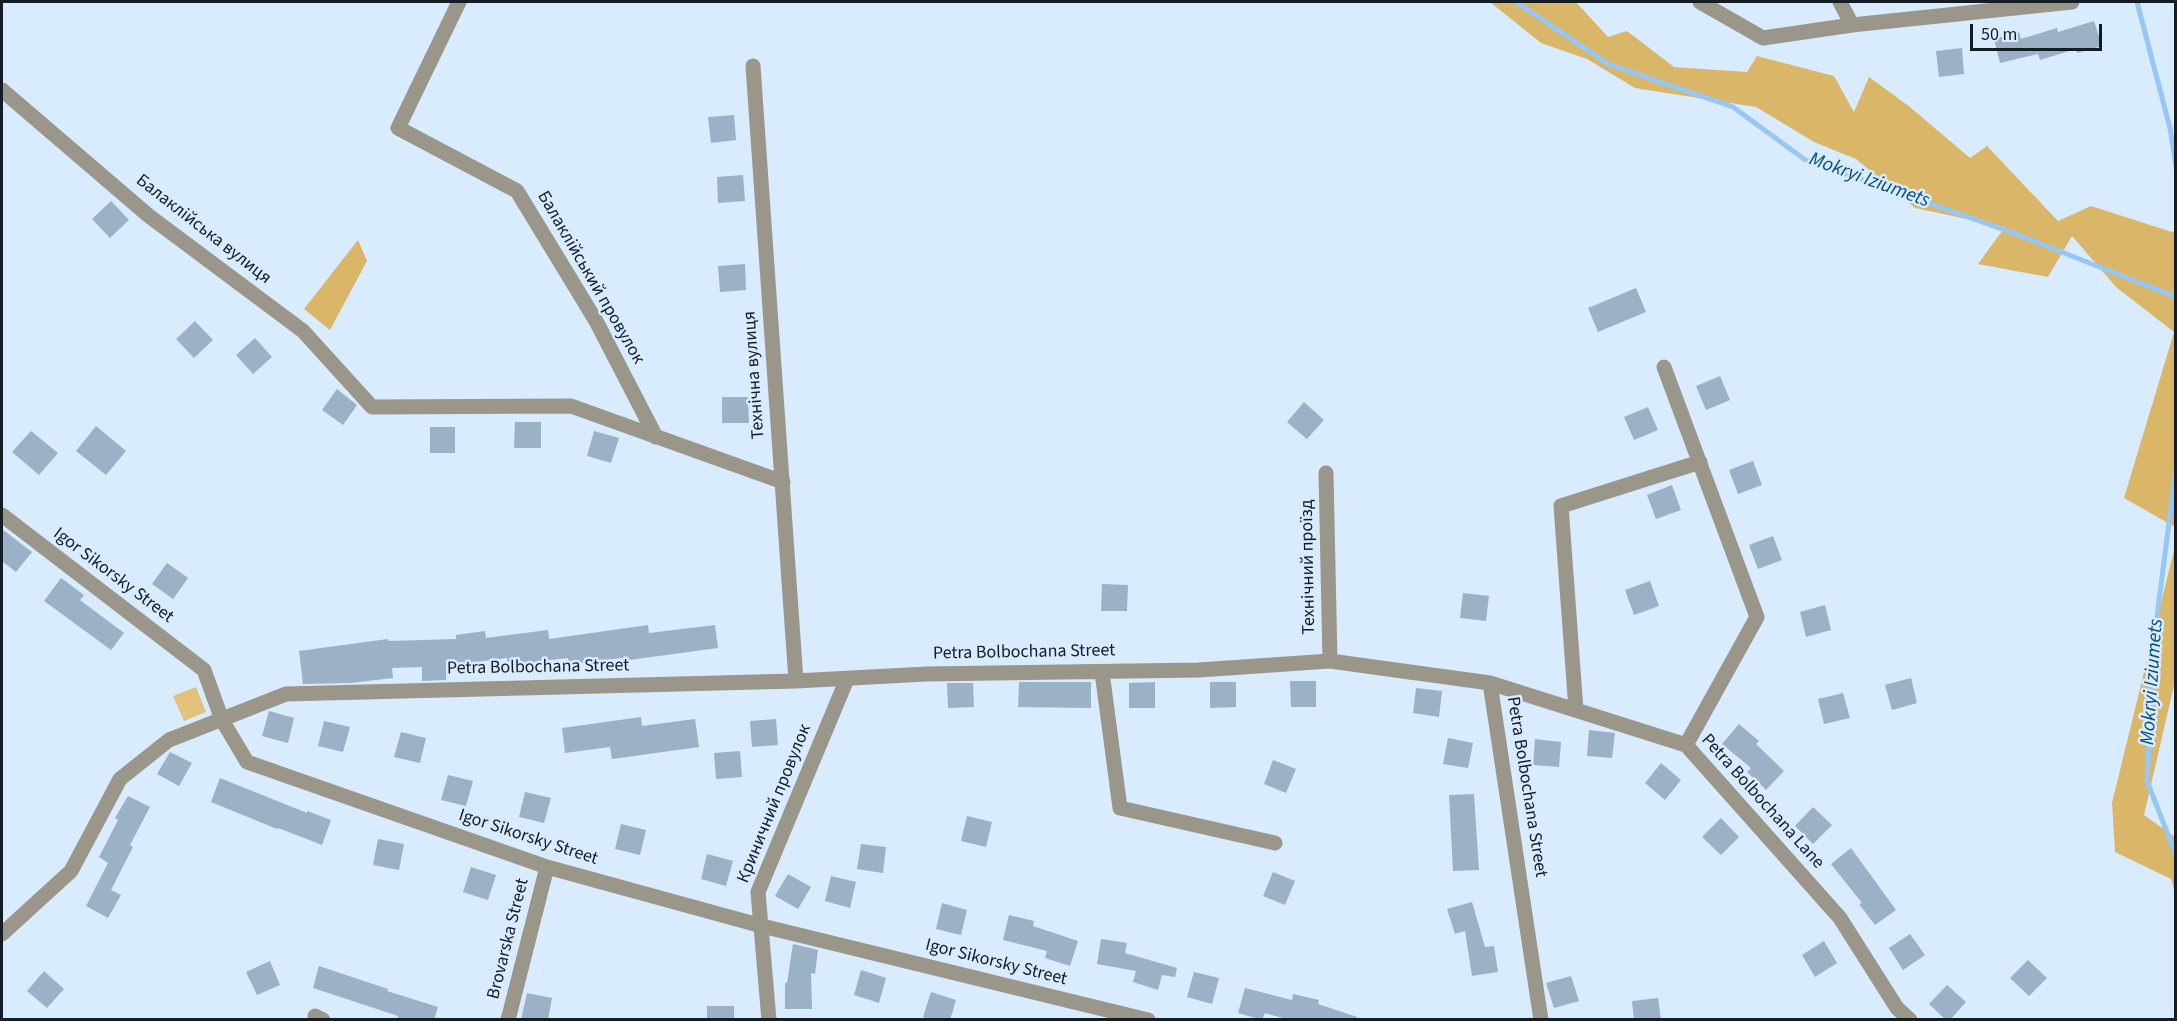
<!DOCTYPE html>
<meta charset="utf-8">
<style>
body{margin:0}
#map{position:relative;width:2177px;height:1021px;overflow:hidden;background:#d8ebff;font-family:"Source Sans 3",sans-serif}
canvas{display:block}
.frame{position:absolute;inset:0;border:3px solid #141c24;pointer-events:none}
.scale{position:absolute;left:1970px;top:24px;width:132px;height:27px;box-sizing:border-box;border:3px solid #141c24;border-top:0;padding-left:8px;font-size:18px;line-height:21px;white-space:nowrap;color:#141c24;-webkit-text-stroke:4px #d8ebff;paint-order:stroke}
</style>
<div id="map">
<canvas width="2177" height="1021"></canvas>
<div class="frame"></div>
<div class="scale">50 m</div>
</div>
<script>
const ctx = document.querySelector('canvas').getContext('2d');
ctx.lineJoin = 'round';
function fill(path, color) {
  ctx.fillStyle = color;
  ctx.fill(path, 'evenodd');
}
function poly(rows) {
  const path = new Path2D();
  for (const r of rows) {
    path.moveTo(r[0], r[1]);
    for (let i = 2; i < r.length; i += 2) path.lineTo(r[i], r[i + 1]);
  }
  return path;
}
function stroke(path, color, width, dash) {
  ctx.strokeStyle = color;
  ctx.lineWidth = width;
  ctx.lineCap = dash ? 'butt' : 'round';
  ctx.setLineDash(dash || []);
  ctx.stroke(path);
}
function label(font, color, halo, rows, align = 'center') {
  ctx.font = font + ' "Source Sans 3",sans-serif';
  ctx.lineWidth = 5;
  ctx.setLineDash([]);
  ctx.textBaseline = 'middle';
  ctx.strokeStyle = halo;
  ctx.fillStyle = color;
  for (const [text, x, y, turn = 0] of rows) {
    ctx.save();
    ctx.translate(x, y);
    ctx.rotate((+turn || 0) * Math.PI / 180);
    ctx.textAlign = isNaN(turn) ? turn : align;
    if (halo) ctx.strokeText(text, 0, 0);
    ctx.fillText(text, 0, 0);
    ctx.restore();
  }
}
const green = poly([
 [196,687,206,712,184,721,173,696]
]);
const forest = poly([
 [1490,2,1532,2,1534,3,1536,2,1576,2,1608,37,1627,31,1674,67,1747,72,1757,56,1834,76,1854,112,1869,77,1910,107,1970,158,1987,146,2058,221,2091,206,2172,232,2175,231,2175,527,2124,498,2174,332,2116,287,2072,236,2048,277,1978,264,2005,227,1915,208,1856,159,1814,142,1756,107,1635,88,1587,59,1541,43],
 [358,240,367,261,330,330,304,309],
 [2175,546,2175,681,2144,815,2175,837,2175,893,2171,879,2115,852,2112,803]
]);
const stream = poly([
 [1516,2,1608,64,1733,107,1804,159,2013,233,2176,297],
 [2137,2,2170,128,2176,166],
 [2176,468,2155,632,2147,781,2176,855]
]);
const building = poly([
 [2094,21,2102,46,2077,53,2076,49,2040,60,2038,54,2000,63,1994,39,2019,32,2021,39,2057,28,2058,32],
 [1962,48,1964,74,1939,77,1936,51],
 [734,115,736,140,711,143,708,117],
 [743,175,745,201,718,203,717,177],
 [111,201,129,220,110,238,92,219],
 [745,264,746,290,720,292,718,266],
 [1636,288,1646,312,1598,332,1588,308],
 [195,321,213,340,194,358,176,339],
 [255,338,272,357,253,374,236,355],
 [1720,376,1730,400,1706,410,1696,386],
 [337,389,357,405,343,425,322,410],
 [722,397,748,397,749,423,722,423],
 [1304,402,1324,420,1307,439,1287,422],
 [1648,407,1658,430,1634,440,1624,417],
 [515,422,541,422,541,448,514,448],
 [96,426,126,451,106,475,76,451],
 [430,427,455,427,455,453,430,453],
 [31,431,58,453,39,475,12,452],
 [594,431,619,438,611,463,587,456],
 [1753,461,1762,485,1738,494,1729,470],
 [1672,485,1681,510,1656,519,1647,495],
 [2,529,32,552,16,572,2,561],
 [1773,536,1782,560,1758,569,1749,545],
 [167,563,188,578,173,599,152,584],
 [61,578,84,595,80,600,124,633,111,650,44,601],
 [1650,581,1659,606,1634,615,1625,590],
 [1102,584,1128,585,1127,611,1101,611],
 [1463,593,1489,596,1486,621,1460,618],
 [1825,605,1831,630,1806,637,1800,612],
 [648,625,649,633,715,625,718,648,622,661,622,658,568,664,568,658,508,665,507,658,446,666,446,680,422,681,422,667,392,668,393,678,351,683,303,684,299,651,388,639,389,641,456,639,456,635,485,631,486,638,548,630,549,639],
 [1911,678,1917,703,1892,710,1885,685],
 [1290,681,1316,681,1316,707,1291,707],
 [1019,682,1091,682,1091,708,1018,707],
 [1155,682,1155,708,1129,708,1129,683],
 [1210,682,1236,682,1236,707,1210,708],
 [947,683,973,683,974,707,948,708],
 [1416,688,1442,691,1439,717,1413,713],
 [1843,693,1850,718,1824,724,1818,699],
 [269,711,294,718,288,743,262,736],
 [641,717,642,726,695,719,699,747,612,759,610,747,565,753,562,728],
 [776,719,778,745,752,747,750,721],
 [324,721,350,727,343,752,318,746],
 [1739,724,1759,741,1756,744,1784,771,1766,790,1747,772,1751,768,1722,744],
 [1589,730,1615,733,1612,758,1587,756],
 [401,732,426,738,420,763,394,757],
 [1448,738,1473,743,1468,768,1443,764],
 [1535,739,1561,742,1559,767,1533,765],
 [740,751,742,777,716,779,714,753],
 [170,752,192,763,179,786,157,774],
 [1273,760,1296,769,1286,793,1264,784],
 [1661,763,1681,780,1665,800,1645,783],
 [448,775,473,781,466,806,441,800],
 [220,778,307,813,307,811,331,820,322,845,278,828,277,829,211,802],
 [525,792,551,798,544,823,519,817],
 [1474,794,1479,870,1453,871,1449,795],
 [128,796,150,807,130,845,133,847,111,890,121,895,108,918,86,906,108,863,99,857,118,820,115,818],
 [1813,807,1832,825,1813,844,1795,826],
 [967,816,992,822,986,847,961,841],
 [1721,818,1739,837,1721,855,1702,837],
 [621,824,646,830,640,855,615,849],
 [378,839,404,844,399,870,373,865],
 [861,844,886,847,883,873,857,869],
 [1851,848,1896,910,1875,925,1859,904,1862,903,1831,864],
 [707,854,733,861,726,886,701,879],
 [471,867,496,875,488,900,463,892],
 [1273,872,1295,881,1285,905,1263,896],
 [788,874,811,887,798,909,775,896],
 [831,876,856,882,850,908,825,901],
 [1472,902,1485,947,1494,946,1498,972,1472,976,1465,931,1455,934,1447,909],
 [942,903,967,910,961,935,936,929],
 [1009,915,1034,921,1033,926,1078,941,1070,966,1045,958,1047,951,1003,940],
 [1910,934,1925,955,1903,970,1889,948],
 [1101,939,1127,943,1125,953,1177,968,1175,977,1162,975,1158,990,1133,982,1136,971,1097,964],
 [1824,941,1837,963,1815,977,1802,955],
 [793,944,818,950,815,974,811,973,812,1009,785,1009,785,983,787,983],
 [2028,960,2047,978,2029,996,2010,978],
 [270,961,280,985,257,995,246,972],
 [319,966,388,989,387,991,438,1007,434,1020,397,1020,398,1016,313,988],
 [861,970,886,978,879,1003,854,995],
 [44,971,64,989,47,1008,27,991],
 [1194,972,1219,978,1212,1004,1187,997],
 [1571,976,1579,1001,1554,1008,1546,983],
 [1947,985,1966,1002,1950,1020,1946,1020,1929,1004],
 [1245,988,1292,1000,1293,994,1319,1000,1318,1004,1357,1017,1356,1020,1289,1020,1265,1013,1262,1020,1238,1013],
 [931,992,956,1000,950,1020,931,1020,923,1017],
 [527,993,552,998,548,1020,521,1020],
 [1658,998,1661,1020,1634,1020,1632,1001],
 [707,1006,734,1006,734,1020,707,1020]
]);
const minor = poly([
 [459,2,398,128,517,191,596,321,656,437],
 [1700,2,1763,38,1852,25],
 [1840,2,1852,25,2072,2],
 [753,66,796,681],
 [2,90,149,216,303,331,372,407,571,406,783,482],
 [1664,367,1757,617,1686,745],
 [1326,473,1330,661],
 [2,515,204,670,222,720,247,762,547,867,762,926,1148,1020],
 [1102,672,1120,808,1275,843],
 [1490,683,1686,745,1840,918,1897,1008,1910,1020],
 [1576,710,1561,506,1700,462],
 [2,934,71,871,120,779,169,740,286,694,796,681,926,674,1199,670,1330,661,1490,683,1541,1020],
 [315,1016,323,1020],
 [508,1020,547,867],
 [769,1020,758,892,847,679]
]);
const streetNames = [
 ["Балаклійська вулиця",203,230,38],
 ["Балаклійський провулок",590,278,60],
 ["Технічна вулиця",755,375,-94],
 ["Технічний проїзд",1309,567,-91],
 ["Igor Sikorsky Street",113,576,37],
 ["Petra Bolbochana Street",1024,653,-1],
 ["Petra Bolbochana Street",538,668,-1],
 ["Petra Bolbochana Street",1526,787,81],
 ["Petra Bolbochana Lane",1762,802,48],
 ["Криничний провулок",775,804,-68],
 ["Igor Sikorsky Street",528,838,18],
 ["Brovarska Street",509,939,-76],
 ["Igor Sikorsky Street",996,963,14]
];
const waterNames = [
 ["Mokryi Iziumets",1869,181,20],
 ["Mokryi Iziumets",2153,682,-86]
];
fill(green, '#e1c17b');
fill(forest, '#dab668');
stroke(stream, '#97c7f6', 5);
fill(building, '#9bb1c8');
stroke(minor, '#9b968a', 15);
label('18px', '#141c24', '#d8ebff', streetNames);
label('italic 20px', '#064d82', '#d8ebff', waterNames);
</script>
